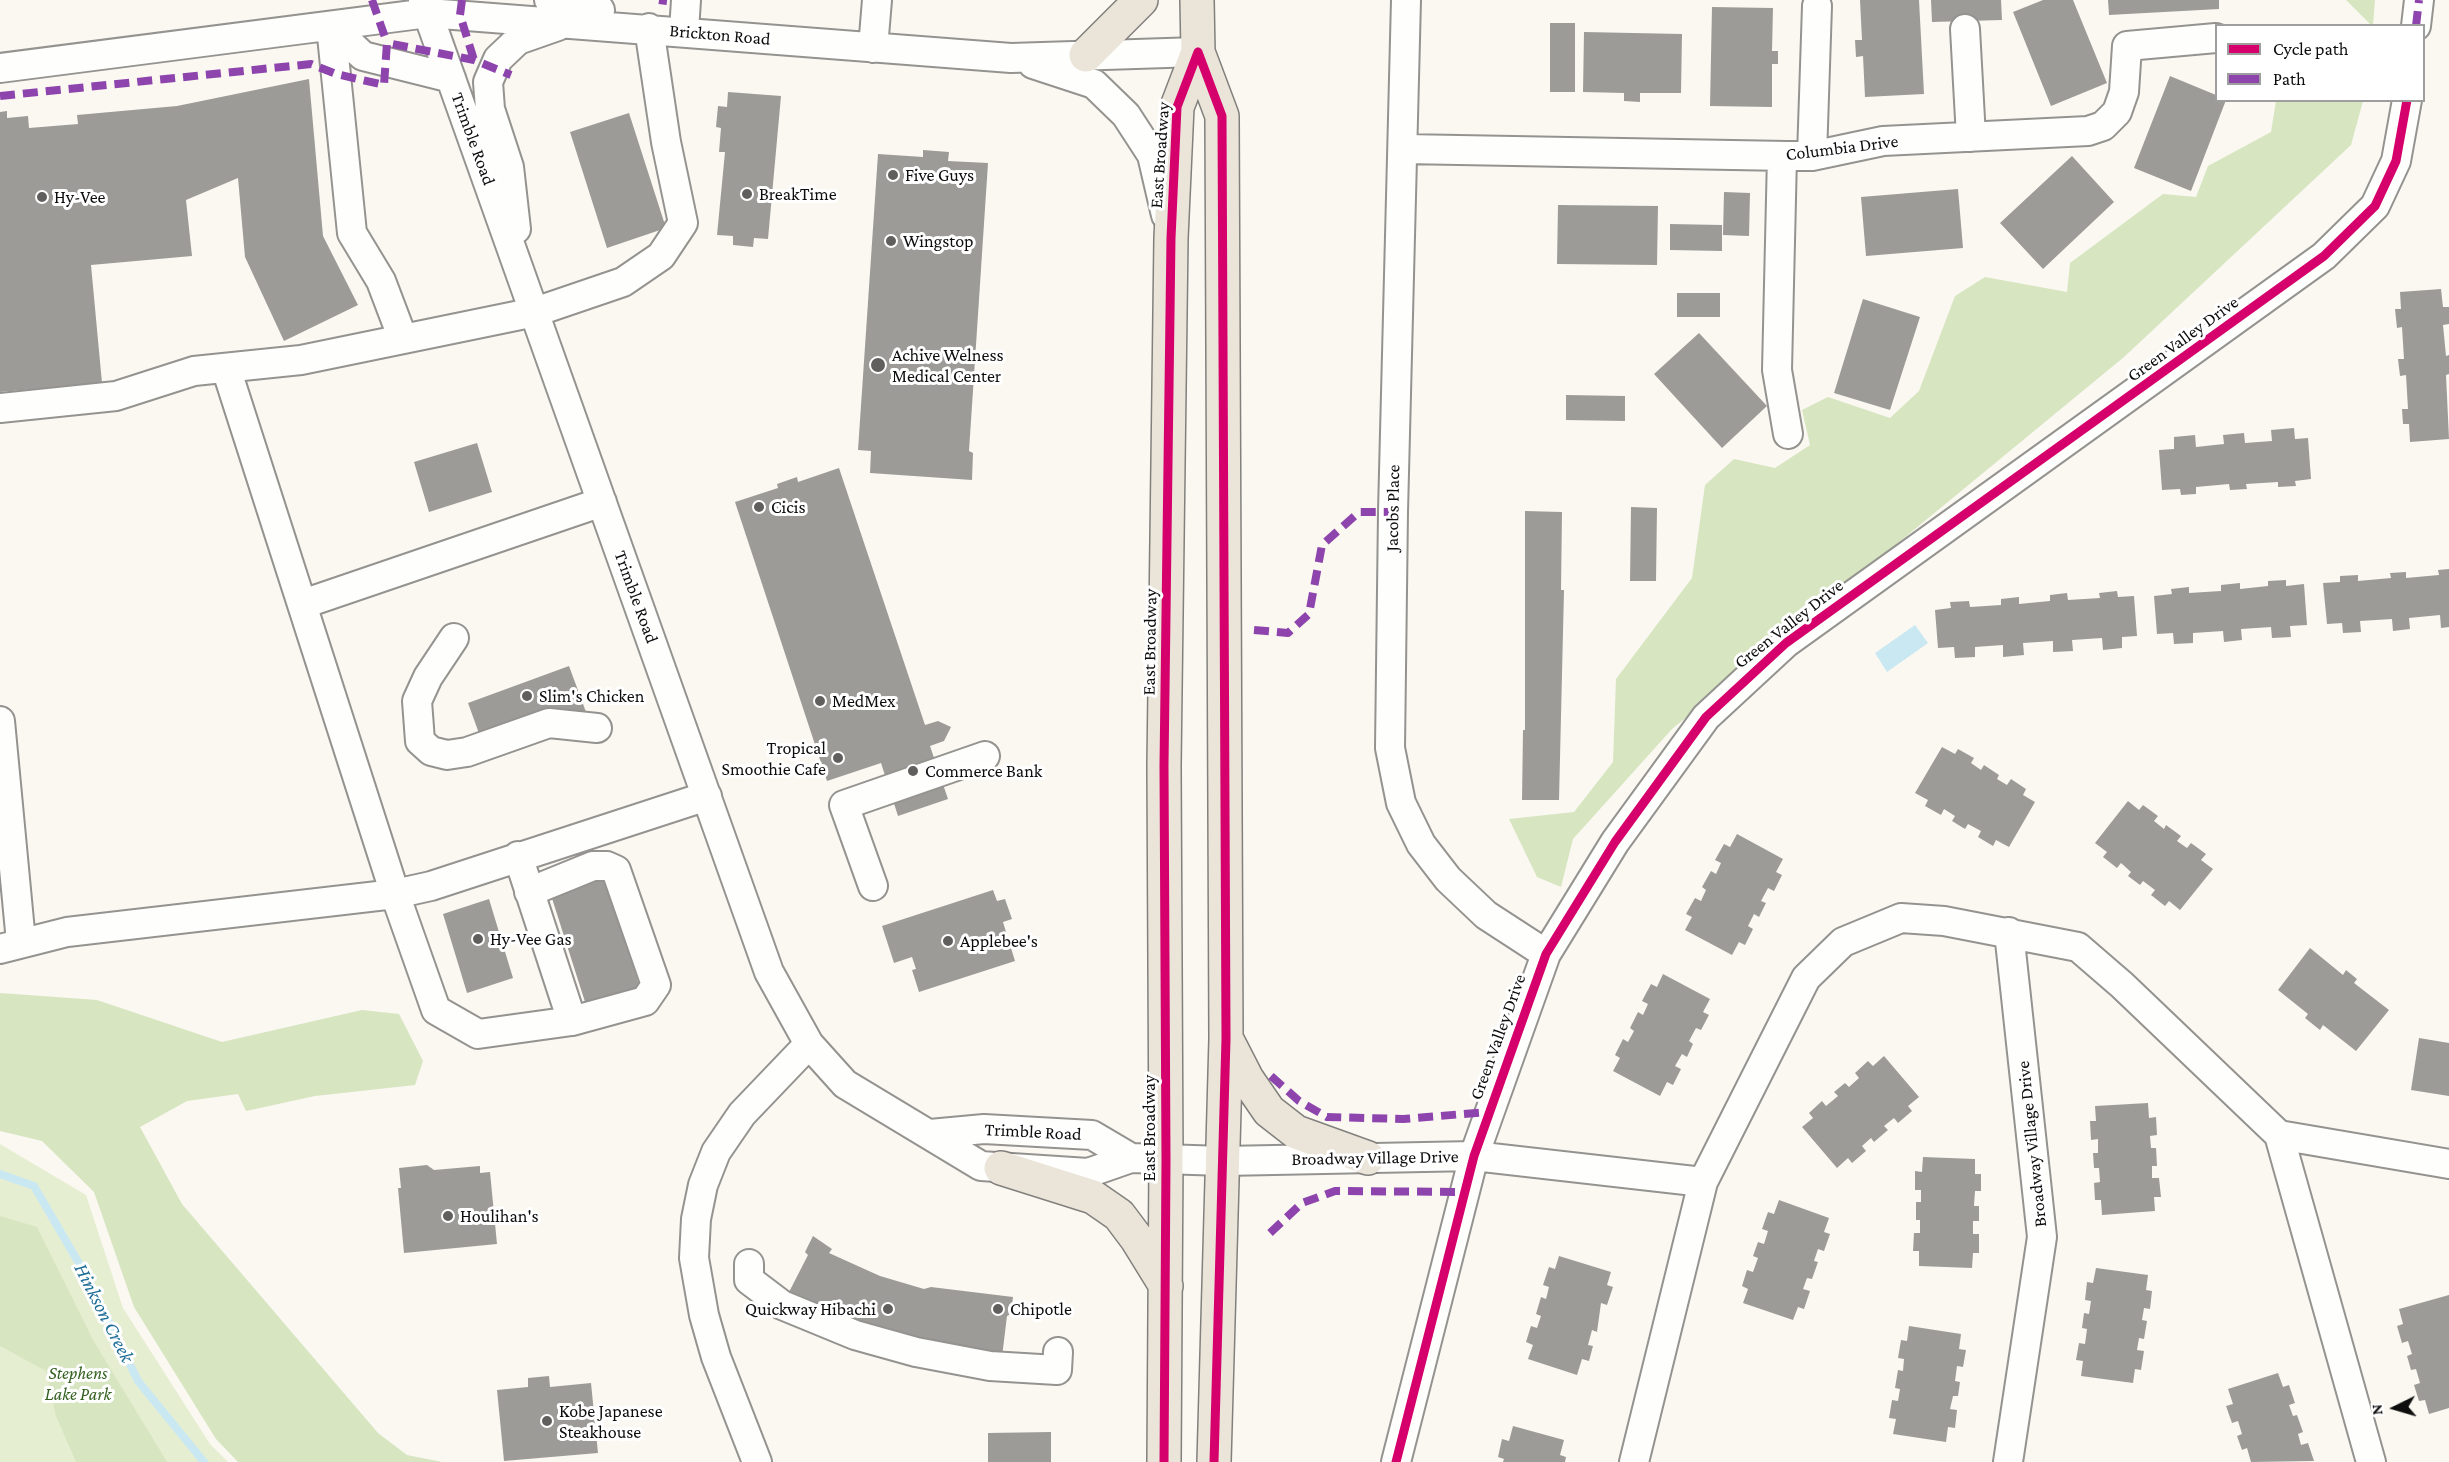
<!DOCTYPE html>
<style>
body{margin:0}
#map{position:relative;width:2449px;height:1462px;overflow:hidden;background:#faf8f1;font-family:"Crimson Pro",serif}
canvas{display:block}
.legend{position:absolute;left:2215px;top:24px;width:210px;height:78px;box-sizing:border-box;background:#fff;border:2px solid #9e9e9e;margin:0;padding:8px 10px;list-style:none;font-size:18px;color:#0d0d0d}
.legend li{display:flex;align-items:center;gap:12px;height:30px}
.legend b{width:30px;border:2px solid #9e9e9e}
.north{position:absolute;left:2365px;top:1378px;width:60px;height:60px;-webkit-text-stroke:4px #fff;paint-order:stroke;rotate:265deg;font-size:16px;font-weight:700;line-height:24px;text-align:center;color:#0d0d0d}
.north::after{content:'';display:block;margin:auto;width:21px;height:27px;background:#0d0d0d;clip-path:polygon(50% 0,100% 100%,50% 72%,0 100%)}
</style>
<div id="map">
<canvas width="2449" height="1462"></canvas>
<ul class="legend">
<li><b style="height:8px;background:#d6006c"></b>Cycle path</li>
<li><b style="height:8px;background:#8e44ad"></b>Path</li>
</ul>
<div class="north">N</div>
</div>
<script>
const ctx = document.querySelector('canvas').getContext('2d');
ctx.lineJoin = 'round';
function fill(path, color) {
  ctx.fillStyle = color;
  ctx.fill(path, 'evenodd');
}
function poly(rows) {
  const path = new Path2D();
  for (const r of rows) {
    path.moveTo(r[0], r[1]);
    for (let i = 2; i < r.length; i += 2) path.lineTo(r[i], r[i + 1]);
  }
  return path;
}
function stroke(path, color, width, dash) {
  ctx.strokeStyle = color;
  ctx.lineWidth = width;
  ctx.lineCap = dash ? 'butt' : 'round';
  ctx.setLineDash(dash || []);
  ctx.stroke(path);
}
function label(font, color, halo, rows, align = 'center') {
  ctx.font = font + ' "Crimson Pro",serif';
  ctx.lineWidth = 6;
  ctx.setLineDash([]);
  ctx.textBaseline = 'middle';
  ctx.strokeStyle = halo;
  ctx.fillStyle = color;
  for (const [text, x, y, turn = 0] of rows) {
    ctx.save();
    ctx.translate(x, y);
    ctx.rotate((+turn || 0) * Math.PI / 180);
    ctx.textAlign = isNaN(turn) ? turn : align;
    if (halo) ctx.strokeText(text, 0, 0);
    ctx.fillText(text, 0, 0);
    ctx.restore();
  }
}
const green = poly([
 [0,1144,86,1195,123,1308,210,1444,228,1462,0,1462]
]);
const forest = poly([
 [2346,0,2375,0,2373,25,2371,25],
 [2276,101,2363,101,2351,145,2124,357,1672,729,1573,839,1561,887,1537,877,1509,819,1574,812,1613,762,1616,679,1692,578,1705,485,1734,459,1775,468,1810,445,1802,410,1828,397,1890,418,1919,391,1955,296,1985,277,2067,292,2070,263,2163,194,2196,197,2208,166,2271,132],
 [0,993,97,1000,222,1042,362,1010,399,1014,423,1061,415,1085,315,1096,246,1111,238,1094,187,1101,140,1127,182,1204,378,1433,407,1455,442,1462,238,1462,216,1439,134,1307,94,1192,42,1141,0,1131],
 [0,1216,37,1227,93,1340,167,1462,76,1462,56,1416,46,1371,0,1346]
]);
const water = poly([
 [1915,625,1928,643,1887,672,1875,653]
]);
const stream = poly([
 [0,1174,34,1186,88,1279,138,1381,204,1462]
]);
const building = poly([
 [1860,0,1919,0,1924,94,1865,97,1863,56,1856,57,1855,40,1862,40],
 [1931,0,2001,0,2002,20,1932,22],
 [2043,0,2073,0,2107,83,2051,106,2013,12],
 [2108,0,2219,0,2219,9,2109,15],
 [1712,7,1773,8,1772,51,1778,51,1778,64,1772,64,1772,107,1710,106],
 [1550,23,1575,23,1575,92,1550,92],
 [1584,32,1682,34,1681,93,1640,93,1640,102,1624,101,1624,93,1583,92],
 [2170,76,2216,95,2216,100,2226,100,2191,191,2134,168],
 [309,79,323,236,358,305,284,341,245,257,238,178,186,200,192,256,91,265,102,383,0,392,0,112,7,111,7,118,28,116,29,128,78,124,77,115,177,106],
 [728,92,781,96,768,239,754,238,753,247,733,245,733,236,717,235,725,152,719,152,721,128,716,127,718,106,727,107],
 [629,113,666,228,607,248,570,132],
 [923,150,949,152,948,161,988,163,969,451,973,453,972,480,870,473,871,451,858,450,878,154,923,157],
 [2072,156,2114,202,2043,269,2000,223],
 [1958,189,1963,248,1866,256,1861,197],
 [1724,192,1750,193,1749,236,1723,235],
 [1558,205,1658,206,1657,265,1557,264],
 [1670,224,1722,225,1722,251,1670,250],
 [2441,289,2443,307,2449,307,2449,324,2443,325,2446,356,2449,355,2449,374,2446,375,2449,439,2410,442,2409,424,2403,424,2402,409,2408,409,2406,375,2400,376,2398,359,2404,359,2402,327,2397,328,2395,309,2401,309,2400,292],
 [1677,293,1720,293,1720,317,1677,317],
 [1863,299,1920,317,1890,410,1834,393],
 [1699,333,1767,406,1722,448,1654,374],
 [1566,395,1625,396,1625,421,1566,420],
 [2294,428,2295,439,2308,438,2311,479,2295,481,2296,486,2278,487,2278,482,2246,484,2247,489,2230,490,2229,484,2196,487,2196,494,2181,495,2180,489,2162,490,2159,450,2174,449,2174,437,2195,435,2196,447,2224,444,2223,435,2244,433,2245,443,2272,441,2271,430],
 [477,443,492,492,429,512,414,462],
 [839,468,925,725,938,721,951,727,944,741,930,746,948,799,898,816,881,763,827,781,735,502,778,488,777,484,797,477,798,482],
 [1631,507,1657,508,1656,581,1630,581],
 [1525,511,1562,512,1561,590,1564,590,1559,800,1522,800,1523,730,1525,730],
 [2449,569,2449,627,2441,628,2440,615,2409,618,2410,629,2393,631,2392,619,2360,621,2361,632,2343,633,2342,623,2327,624,2323,583,2340,582,2340,576,2358,575,2358,581,2391,578,2390,573,2406,572,2406,578,2439,575,2438,570],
 [2286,580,2286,586,2304,584,2307,625,2290,626,2291,637,2272,638,2271,627,2241,629,2242,640,2224,642,2223,631,2193,633,2193,643,2174,644,2173,633,2157,634,2154,596,2172,594,2171,589,2189,587,2189,593,2221,591,2221,585,2240,583,2240,589,2268,586,2268,581],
 [2117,591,2118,597,2134,596,2137,636,2122,637,2122,648,2103,650,2102,638,2072,640,2073,651,2053,652,2053,641,2023,643,2024,655,2003,657,2003,645,1975,647,1975,657,1955,658,1954,647,1938,648,1935,610,1951,608,1950,602,1969,601,1970,607,2001,605,2001,599,2019,597,2019,604,2050,601,2050,595,2067,593,2068,600,2100,598,2099,593],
 [569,666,586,712,485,750,468,703],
 [1942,747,1955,754,1958,749,1974,758,1971,763,1981,770,1984,765,1999,775,1997,779,2007,785,2011,779,2026,789,2023,795,2035,802,2009,847,1996,840,1993,846,1978,837,1981,831,1968,824,1965,829,1952,821,1955,816,1944,809,1941,815,1925,806,1928,800,1915,793],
 [2128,801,2139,810,2143,805,2158,816,2154,821,2164,829,2166,825,2181,836,2177,841,2187,848,2191,843,2206,854,2201,860,2213,869,2180,910,2169,901,2165,906,2151,895,2155,890,2143,881,2140,885,2128,876,2131,872,2121,863,2117,868,2103,857,2107,852,2095,843],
 [1737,834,1783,859,1776,872,1782,875,1774,891,1768,888,1761,901,1766,903,1759,917,1754,914,1748,926,1753,929,1745,945,1739,942,1732,955,1685,930,1692,917,1686,914,1695,898,1701,901,1706,890,1702,887,1711,871,1716,874,1721,863,1715,860,1724,844,1730,847],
 [603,872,640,988,586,1005,549,889],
 [993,890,997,901,1005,899,1012,919,1003,922,1015,961,919,992,912,970,916,969,912,957,894,963,882,926],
 [489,899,513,978,467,993,443,914],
 [2310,948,2343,975,2346,970,2357,979,2354,983,2389,1010,2356,1051,2323,1025,2320,1030,2305,1018,2308,1014,2278,990],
 [1663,974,1710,999,1703,1012,1709,1015,1701,1030,1696,1028,1689,1041,1693,1044,1687,1057,1682,1054,1675,1066,1681,1069,1673,1085,1667,1082,1660,1096,1613,1071,1620,1058,1615,1055,1623,1039,1628,1042,1634,1031,1630,1028,1638,1012,1643,1015,1648,1004,1642,1001,1651,984,1657,987],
 [2419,1038,2449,1043,2449,1096,2411,1090],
 [1884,1056,1919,1097,1908,1106,1912,1111,1898,1123,1894,1118,1884,1126,1888,1130,1874,1142,1871,1138,1862,1146,1866,1151,1852,1163,1848,1158,1837,1168,1802,1127,1813,1118,1809,1113,1822,1101,1826,1106,1838,1096,1834,1092,1845,1083,1849,1087,1859,1078,1855,1073,1868,1061,1873,1066],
 [2148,1103,2149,1118,2156,1117,2157,1135,2150,1136,2151,1148,2156,1148,2157,1166,2152,1166,2152,1178,2159,1178,2161,1197,2154,1197,2155,1211,2102,1215,2101,1200,2095,1200,2094,1183,2100,1182,2099,1168,2094,1168,2093,1153,2098,1153,2098,1139,2091,1140,2090,1121,2096,1121,2095,1106],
 [1923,1157,1975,1159,1975,1174,1981,1174,1981,1191,1975,1191,1974,1206,1979,1206,1979,1221,1973,1221,1973,1234,1979,1234,1979,1253,1973,1253,1972,1268,1919,1266,1919,1251,1913,1251,1914,1233,1920,1233,1920,1220,1916,1220,1916,1202,1921,1202,1921,1190,1915,1190,1915,1171,1922,1172],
 [427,1165,434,1170,480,1166,480,1173,490,1172,497,1244,404,1253,398,1188,401,1188,399,1168],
 [1779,1200,1829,1218,1824,1232,1830,1234,1824,1251,1818,1249,1814,1261,1818,1262,1812,1279,1807,1278,1803,1289,1810,1291,1804,1309,1798,1307,1793,1320,1743,1303,1748,1289,1742,1286,1747,1270,1753,1272,1758,1258,1753,1256,1758,1242,1764,1244,1768,1231,1762,1229,1768,1212,1774,1214],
 [813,1236,832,1249,829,1253,880,1276,924,1289,931,1287,1013,1297,1011,1314,1007,1316,1002,1357,919,1344,788,1294,808,1255,805,1252],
 [1559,1256,1611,1272,1607,1285,1613,1287,1607,1305,1601,1303,1597,1332,1592,1330,1588,1345,1593,1346,1589,1361,1582,1359,1577,1375,1528,1359,1533,1345,1526,1342,1531,1326,1537,1328,1541,1316,1536,1314,1541,1297,1546,1299,1549,1287,1543,1285,1549,1267,1555,1269],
 [2096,1268,2148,1275,2146,1290,2152,1291,2150,1309,2144,1308,2142,1320,2147,1321,2144,1339,2139,1338,2137,1350,2144,1351,2141,1370,2135,1369,2133,1383,2081,1376,2083,1361,2076,1360,2079,1343,2085,1344,2087,1329,2082,1328,2084,1313,2089,1314,2091,1301,2085,1300,2087,1282,2093,1283],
 [2449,1295,2449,1408,2429,1414,2425,1400,2419,1401,2414,1385,2420,1383,2416,1369,2411,1370,2407,1356,2412,1354,2408,1341,2402,1343,2397,1326,2403,1324,2399,1309],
 [1909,1326,1961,1334,1959,1349,1966,1350,1963,1367,1957,1366,1955,1381,1960,1382,1958,1396,1953,1396,1950,1409,1957,1410,1955,1428,1948,1427,1946,1442,1893,1434,1896,1419,1889,1418,1892,1400,1898,1401,1900,1389,1895,1388,1898,1370,1903,1371,1904,1359,1898,1358,1901,1340,1907,1341],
 [2278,1373,2283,1387,2289,1385,2295,1403,2289,1405,2293,1416,2297,1415,2303,1432,2298,1434,2301,1445,2308,1443,2314,1461,2251,1462,2247,1448,2242,1450,2237,1436,2242,1434,2238,1421,2232,1423,2226,1406,2233,1404,2228,1389],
 [549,1376,550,1387,591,1383,598,1453,504,1461,497,1390,528,1387,528,1378],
 [1513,1426,1564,1440,1560,1455,1566,1457,1565,1462,1503,1462,1504,1459,1498,1457,1502,1439,1509,1441],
 [1051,1432,1051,1462,988,1462,988,1433]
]);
const minor = poly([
 [423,0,769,972,809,1044,845,1084,981,1166,1088,1173,1131,1158,1224,1161,1474,1156,1703,1182],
 [549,0,600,10],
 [1406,0,1393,512,1390,748,1401,803,1421,844,1448,879,1486,915,1546,954],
 [331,26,352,233,381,281,403,339],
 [331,26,363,56,451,78],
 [2416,26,2419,0],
 [1965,29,1971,137],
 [684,31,686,0],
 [873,48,877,0],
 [1033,64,1094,84,1126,115,1152,155,1166,215],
 [0,68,428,13,1011,58,1198,52],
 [1404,149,1787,156,1812,156,1883,141,2088,131,2103,126,2117,112,2124,92,2127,46,2216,38],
 [1782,156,1777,370,1788,434],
 [1812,156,1817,6],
 [516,229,509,167,490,109,488,82,498,59,518,40,558,26],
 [226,368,395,894,436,1010,478,1034,572,1021,518,856],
 [0,408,116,396,194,371,301,360,535,312,623,282,661,256,683,223,666,142,649,28],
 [303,604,602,502],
 [454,638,428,677,417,701,420,741,431,751,447,755,467,752,549,723,597,728],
 [0,721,21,942],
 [873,886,844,805,985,756],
 [529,892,593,866,607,866,616,870,656,985,645,1001,572,1021],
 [0,949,67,932,395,894,431,886,707,796],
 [930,1134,984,1129,1092,1135,1131,1158],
 [2279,1135,2449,1164],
 [749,1264,749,1280,782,1305,855,1335,916,1352,990,1366,1057,1370,1058,1352],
 [757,1462,716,1357,704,1315,694,1258,696,1219,703,1185,716,1152,742,1114,809,1044],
 [1396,1462,1474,1156,1546,954,1615,842,1706,717,1786,643,2324,256,2375,206,2396,161,2407,100],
 [1634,1462,1703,1182,1806,978,1843,942,1901,918,1944,921,2078,947,2122,985,2279,1135,2371,1462],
 [2008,1462,2042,1237,2009,932]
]);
const major = poly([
 [1197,0,1198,52,1222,116,1226,1039,1214,1462],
 [1086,55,1141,0],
 [1227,1040,1247,1079,1269,1111,1296,1132,1368,1158],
 [1001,1168,1093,1197,1119,1215,1137,1239,1166,1286],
 [1164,1462,1166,1159,1164,765,1171,238,1177,107,1198,52]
]);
const quiet = poly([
 [372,0,387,43],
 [462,0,460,15,474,60],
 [659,0,667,1],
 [2416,26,2419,0],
 [0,96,311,64,336,74,384,85,387,43,474,60,511,75],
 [1254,630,1288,633,1309,614,1322,545,1359,512,1393,512],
 [1271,1076,1299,1101,1327,1117,1403,1119,1488,1112],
 [1270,1233,1302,1203,1335,1191,1467,1192]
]);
const cycleway = poly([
 [1198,52,1222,116,1226,1039,1214,1462],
 [1164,1462,1166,1159,1164,765,1171,238,1177,107,1198,52],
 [1396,1462,1474,1156,1546,954,1615,842,1706,717,1786,643,2324,256,2375,206,2396,161,2407,100]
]);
const markers = [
 [893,175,6,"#605f5d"],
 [747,194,6,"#605f5d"],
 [42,197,6,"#605f5d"],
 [891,241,6,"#605f5d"],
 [878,365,8,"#605f5d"],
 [759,507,6,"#605f5d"],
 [527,696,6,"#605f5d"],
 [820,701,6,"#605f5d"],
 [838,758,6,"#605f5d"],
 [913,771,6,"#605f5d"],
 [478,939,6,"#605f5d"],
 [948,941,6,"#605f5d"],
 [448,1216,6,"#605f5d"],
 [888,1309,6,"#605f5d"],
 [998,1309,6,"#605f5d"],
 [547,1421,6,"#605f5d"]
];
const streetNames = [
 ["Brickton Road",720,35,5],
 ["Trimble Road",473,139,70],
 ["Columbia Drive",1842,148,-7],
 ["East Broadway",1160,155,-86],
 ["Green Valley Drive",2183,339,-36],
 ["Jacobs Place",1393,508,-89],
 ["Trimble Road",636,597,70],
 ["Green Valley Drive",1789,624,-38],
 ["East Broadway",1150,642,-89],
 ["Green Valley Drive",1498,1037,-70],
 ["East Broadway",1149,1128,-90],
 ["Trimble Road",1033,1132,3],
 ["Broadway Village Drive",2032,1144,-96],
 ["Broadway Village Drive",1375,1158,-1]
];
const poiNames = [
 ["Five Guys",905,175],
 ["BreakTime",759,194],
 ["Hy-Vee",54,197],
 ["Wingstop",903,241],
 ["Achive Welness",892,355],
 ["Medical Center",892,376],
 ["Cicis",771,507],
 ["Slim's Chicken",539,696],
 ["MedMex",832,701],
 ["Tropical",826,748,"right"],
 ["Smoothie Cafe",826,769,"right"],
 ["Commerce Bank",925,771],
 ["Hy-Vee Gas",490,939],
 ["Applebee's",960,941],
 ["Houlihan's",460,1216],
 ["Quickway Hibachi",876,1309,"right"],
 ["Chipotle",1010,1309],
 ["Kobe Japanese",559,1411],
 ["Steakhouse",559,1432]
];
const parkNames = [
 ["Stephens",78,1373],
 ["Lake Park",78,1394]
];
const waterNames = [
 ["Hinkson Creek",104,1313,63]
];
fill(green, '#e6eed2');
fill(forest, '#d7e5c1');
fill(water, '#cae8f2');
stroke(stream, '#cae8f2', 8);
fill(building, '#9d9b97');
stroke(minor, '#949390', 32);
stroke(major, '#81807d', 36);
stroke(minor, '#fefefd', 28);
stroke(major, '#ebe4d9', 33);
stroke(quiet, '#8e44ad', 8, [15, 8]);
stroke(cycleway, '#d6006c', 9);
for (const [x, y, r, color] of markers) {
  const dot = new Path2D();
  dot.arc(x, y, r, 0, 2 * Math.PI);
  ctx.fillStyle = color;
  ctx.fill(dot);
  stroke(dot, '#fff', 2);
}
label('18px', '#0d0d0d', '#fff', streetNames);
label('18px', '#0d0d0d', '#fff', poiNames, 'left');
label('italic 18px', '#346021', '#fff', parkNames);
label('italic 20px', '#1d6d97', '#fff', waterNames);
</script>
